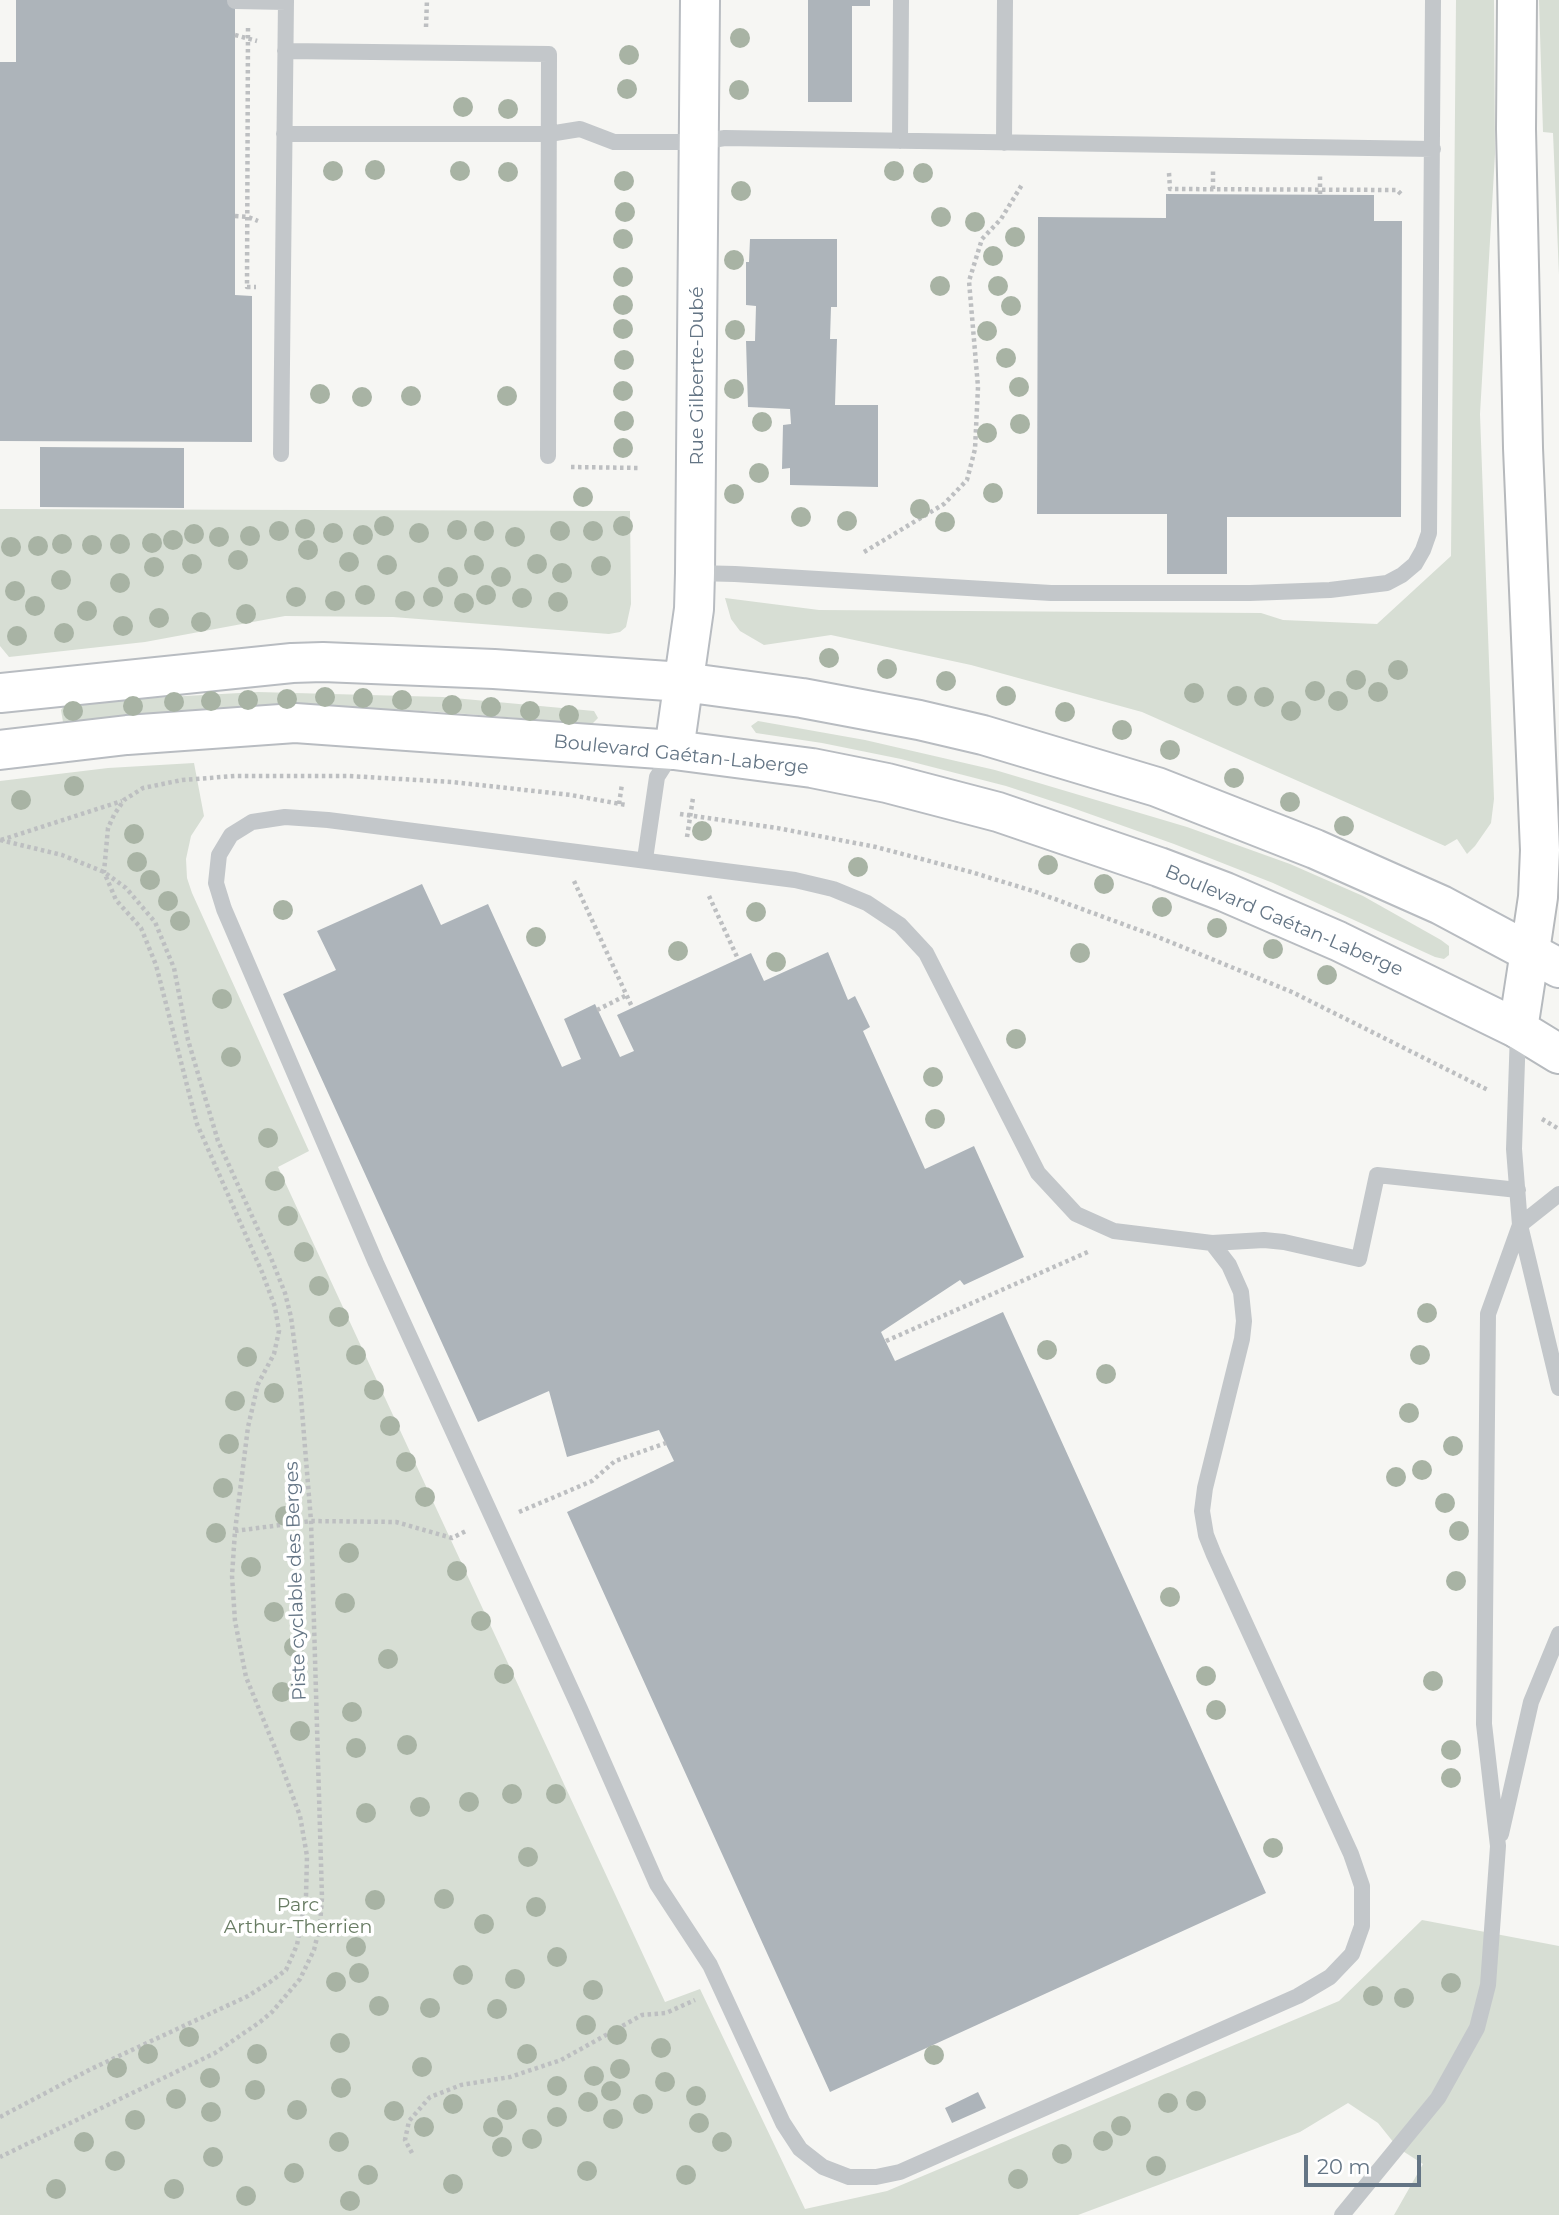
<!DOCTYPE html>
<meta charset="utf-8">
<style>
body{margin:0}
#map{position:relative;width:1559px;height:2215px;overflow:hidden;background:#f6f6f3;font-family:Montserrat,sans-serif}
canvas{display:block}
.scale{position:absolute;left:1304px;top:2155px;width:117px;height:32px;box-sizing:border-box;border:4px solid #647585;border-top:0;padding-left:9px;font-size:21px;line-height:24px;white-space:nowrap;color:#647585;-webkit-text-stroke:5px #fff;paint-order:stroke}
</style>
<div id="map">
<canvas width="1559" height="2215"></canvas>
<div class="scale">20 m</div>
</div>
<script>
const ctx = document.querySelector('canvas').getContext('2d');
ctx.lineJoin = 'round';
function fill(path, color) {
  ctx.fillStyle = color;
  ctx.fill(path, 'evenodd');
}
function poly(rows) {
  const path = new Path2D();
  for (const r of rows) {
    path.moveTo(r[0], r[1]);
    for (let i = 2; i < r.length; i += 2) path.lineTo(r[i], r[i + 1]);
  }
  return path;
}
function stroke(path, color, width, dash) {
  ctx.strokeStyle = color;
  ctx.lineWidth = width;
  ctx.lineCap = dash ? 'butt' : 'round';
  ctx.setLineDash(dash || []);
  ctx.stroke(path);
}
function label(font, color, halo, rows, align = 'center') {
  ctx.font = font + ' Montserrat,sans-serif';
  ctx.lineWidth = 7;
  ctx.setLineDash([]);
  ctx.textBaseline = 'middle';
  ctx.strokeStyle = halo;
  ctx.fillStyle = color;
  for (const [text, x, y, turn = 0] of rows) {
    ctx.save();
    ctx.translate(x, y);
    ctx.rotate((+turn || 0) * Math.PI / 180);
    ctx.textAlign = isNaN(turn) ? turn : align;
    if (halo) ctx.strokeText(text, 0, 0);
    ctx.fillText(text, 0, 0);
    ctx.restore();
  }
}
const green = poly([
 [1456,0,1494,0,1495,154,1480,414,1494,799,1491,823,1475,846,1467,854,1457,839,1445,846,1142,712,971,665,831,635,764,645,740,631,731,619,725,598,819,610,1261,613,1283,620,1377,624,1451,556],
 [1539,0,1559,0,1559,275,1553,133,1543,132],
 [0,509,630,511,631,604,626,627,620,632,609,634,393,617,285,616,145,642,9,657,0,646],
 [258,692,443,697,594,711,598,718,592,724,441,712,323,706,212,708,63,722,61,710,63,707,149,698],
 [758,721,865,740,995,770,1187,827,1290,864,1363,896,1441,940,1449,946,1449,955,1444,959,1435,957,1273,883,1174,844,1070,807,1006,786,901,759,822,743,756,733,751,726],
 [194,763,204,816,191,836,186,859,187,878,192,893,309,1151,278,1167,665,2002,700,1989,805,2209,887,2191,1339,2001,1422,1920,1559,1946,1559,2215,1394,2215,1423,2164,1398,2148,1378,2123,1348,2103,1300,2132,1078,2215,0,2215,0,781,108,768]
]);
const building = poly([
 [16,0,235,0,235,295,252,296,252,442,0,441,0,62,16,62],
 [808,0,870,0,870,6,852,6,852,102,808,102],
 [1166,194,1374,195,1374,221,1402,221,1401,517,1227,517,1227,574,1167,574,1167,514,1037,514,1038,217,1166,218],
 [750,239,837,239,837,307,831,307,830,339,837,339,835,405,878,405,878,487,790,485,790,468,782,469,783,425,791,424,790,409,748,407,746,341,755,341,756,306,746,305,746,262,749,262],
 [40,447,184,448,184,508,40,507],
 [422,884,441,925,488,904,562,1067,581,1059,564,1019,595,1004,620,1057,634,1051,617,1015,751,953,764,981,828,952,848,1000,855,996,870,1027,863,1031,925,1169,974,1146,1024,1257,964,1285,960,1280,881,1332,895,1361,1003,1312,1266,1893,830,2092,567,1512,674,1461,659,1430,567,1457,549,1391,478,1422,283,994,336,970,317,931],
 [978,2092,986,2108,952,2123,945,2108]
]);
const path = poly([
 [426,27,427,0],
 [248,28,247,287,256,287],
 [235,35,257,41],
 [1169,173,1170,189,1397,190,1402,195],
 [1213,189,1213,171],
 [1320,194,1320,176],
 [235,216,248,217,258,221],
 [571,467,641,468],
 [864,552,944,504,967,480,975,449,978,387,969,281,982,239,1001,219,1023,183],
 [619,804,622,784],
 [680,814,777,828,876,847,971,872,1033,891,1158,937,1292,992,1488,1090],
 [687,837,693,798],
 [0,840,62,855,104,872,126,888,155,922,174,968,188,1040,218,1141,271,1258,285,1293,291,1317,300,1386,311,1521,322,1898,320,1925,314,1950,300,1979,272,2012,260,2022,215,2053,0,2157],
 [1,840,122,801],
 [574,881,632,1007],
 [709,896,738,959],
 [597,1010,627,995],
 [1542,1119,1559,1129],
 [886,1341,1090,1251],
 [519,1512,592,1481,615,1461,666,1443],
 [235,1531,311,1521,396,1522,452,1538,468,1530],
 [0,2117,91,2069,248,1996,270,1982,286,1970,297,1945,306,1896,307,1856,300,1816,275,1748,246,1677,235,1621,232,1576,235,1531,248,1427,258,1384,274,1354,279,1331,275,1307,262,1272,197,1124,156,965,141,928,116,900,104,872,108,828,114,815,124,800,143,788,182,780,235,776,349,776,452,782,571,795,626,805],
 [412,2153,405,2140,409,2121,430,2097,461,2085,510,2077,561,2060,642,2015,666,2013,695,2000]
]);
const lane = poly([
 [235,1,286,2],
 [285,51,549,54,548,456],
 [284,134,549,134,580,129,614,142,699,142,725,138,1433,149],
 [900,141,901,0],
 [1004,143,1005,0],
 [281,454,286,0],
 [695,573,735,574,1051,593,1250,593,1330,590,1387,583,1402,575,1415,564,1423,550,1429,533,1433,0],
 [285,817,328,820,795,880,833,889,867,903,900,925,926,953,1038,1173,1076,1214,1114,1231,1212,1243,1229,1265,1241,1292,1244,1321,1242,1339,1205,1488,1202,1511,1206,1535,1214,1555,1351,1854,1362,1886,1362,1926,1352,1954,1330,1977,1298,1996,900,2172,876,2177,849,2177,823,2167,800,2149,783,2123,710,1965,657,1884,580,1709,376,1263,224,909,216,883,219,855,231,835,252,822,285,817],
 [645,859,657,777,673,752],
 [1520,1225,1559,1388],
 [1520,1225,1559,1194],
 [1212,1243,1264,1240,1284,1242,1359,1259,1377,1175,1518,1190],
 [1501,1834,1531,1702,1559,1634],
 [1342,2215,1438,2098,1477,2028,1488,1985,1498,1846,1484,1724,1488,1314,1520,1225,1514,1149,1518,1032]
]);
const secondary = poly([
 [0,693,292,663,323,662,494,669,683,682,802,698,919,720,983,735,1157,787,1315,849,1441,905,1559,968],
 [0,750,127,735,295,723,674,750,812,768,887,783,998,812,1159,867,1225,892,1338,941,1518,1029],
 [674,750,694,609,695,573,700,0]
]);
const primary = poly([
 [1530,951,1518,1029,1559,1054]
]);
const highway = poly([
 [1517,0,1516,129,1523,448,1540,850,1538,897,1530,951]
]);
const trees = [
 [740,38],
 [629,55],
 [627,89],
 [739,90],
 [463,107],
 [508,109],
 [375,170],
 [333,171],
 [460,171],
 [894,171],
 [508,172],
 [923,173],
 [624,181],
 [741,191],
 [625,212],
 [941,217],
 [975,222],
 [1015,237],
 [623,239],
 [993,256],
 [734,260],
 [623,277],
 [940,286],
 [998,286],
 [623,305],
 [1011,306],
 [623,329],
 [735,330],
 [987,331],
 [1006,358],
 [624,360],
 [1019,387],
 [734,389],
 [623,391],
 [320,394],
 [411,396],
 [507,396],
 [362,397],
 [624,421],
 [762,422],
 [1020,424],
 [987,433],
 [623,448],
 [759,473],
 [993,493],
 [734,494],
 [583,497],
 [920,509],
 [801,517],
 [847,521],
 [945,522],
 [384,526],
 [623,526],
 [305,529],
 [457,530],
 [279,531],
 [484,531],
 [560,531],
 [593,531],
 [333,533],
 [419,533],
 [194,534],
 [363,535],
 [250,536],
 [219,537],
 [515,537],
 [173,540],
 [152,543],
 [62,544],
 [120,544],
 [92,545],
 [38,546],
 [11,547],
 [308,550],
 [238,560],
 [349,562],
 [192,564],
 [537,564],
 [387,565],
 [474,565],
 [601,566],
 [154,567],
 [562,573],
 [448,577],
 [501,577],
 [61,580],
 [120,583],
 [15,591],
 [365,595],
 [486,595],
 [296,597],
 [433,597],
 [522,598],
 [335,601],
 [405,601],
 [558,602],
 [464,603],
 [35,606],
 [87,611],
 [246,614],
 [159,618],
 [201,622],
 [123,626],
 [64,633],
 [17,636],
 [829,658],
 [887,669],
 [1398,670],
 [1356,680],
 [946,681],
 [1315,691],
 [1378,692],
 [1194,693],
 [1006,696],
 [1237,696],
 [325,697],
 [1264,697],
 [363,698],
 [287,699],
 [248,700],
 [402,700],
 [211,701],
 [1338,701],
 [174,702],
 [452,705],
 [133,706],
 [491,707],
 [73,711],
 [530,711],
 [1291,711],
 [1065,712],
 [569,715],
 [1122,730],
 [1170,750],
 [1234,778],
 [74,786],
 [21,800],
 [1290,802],
 [1344,826],
 [702,831],
 [134,834],
 [137,862],
 [1048,865],
 [858,867],
 [150,880],
 [1104,884],
 [168,901],
 [1162,907],
 [283,910],
 [756,912],
 [180,921],
 [1217,928],
 [536,937],
 [1273,949],
 [678,951],
 [1080,953],
 [776,962],
 [1327,975],
 [222,999],
 [1016,1039],
 [231,1057],
 [933,1077],
 [935,1119],
 [268,1138],
 [275,1181],
 [288,1216],
 [304,1252],
 [319,1286],
 [1427,1313],
 [339,1317],
 [1047,1350],
 [356,1355],
 [1420,1355],
 [247,1357],
 [1106,1374],
 [374,1390],
 [274,1393],
 [235,1401],
 [1409,1413],
 [390,1426],
 [229,1444],
 [1453,1446],
 [406,1462],
 [1422,1470],
 [1396,1477],
 [223,1488],
 [425,1497],
 [1445,1503],
 [285,1516],
 [1459,1531],
 [216,1533],
 [349,1553],
 [251,1567],
 [457,1571],
 [1456,1581],
 [1170,1597],
 [345,1603],
 [274,1612],
 [481,1621],
 [294,1647],
 [388,1659],
 [504,1674],
 [1206,1676],
 [1433,1681],
 [282,1692],
 [1216,1710],
 [352,1712],
 [300,1731],
 [407,1745],
 [356,1748],
 [1451,1750],
 [1451,1778],
 [512,1794],
 [556,1794],
 [469,1802],
 [420,1807],
 [366,1813],
 [1273,1848],
 [528,1857],
 [444,1899],
 [375,1900],
 [536,1907],
 [484,1924],
 [356,1947],
 [557,1957],
 [359,1973],
 [463,1975],
 [515,1979],
 [336,1982],
 [1451,1983],
 [593,1990],
 [1373,1996],
 [1404,1998],
 [379,2006],
 [430,2008],
 [497,2009],
 [586,2025],
 [617,2035],
 [189,2037],
 [340,2043],
 [661,2048],
 [148,2054],
 [257,2054],
 [527,2054],
 [934,2055],
 [422,2067],
 [117,2068],
 [620,2069],
 [594,2076],
 [210,2078],
 [665,2082],
 [557,2086],
 [341,2088],
 [255,2090],
 [611,2091],
 [696,2096],
 [176,2099],
 [1196,2101],
 [588,2102],
 [1168,2103],
 [453,2104],
 [643,2104],
 [297,2110],
 [507,2110],
 [394,2111],
 [211,2112],
 [557,2117],
 [613,2119],
 [135,2120],
 [699,2123],
 [1121,2126],
 [424,2127],
 [493,2127],
 [532,2139],
 [1103,2141],
 [84,2142],
 [339,2142],
 [722,2142],
 [502,2147],
 [1062,2154],
 [213,2157],
 [115,2161],
 [1156,2166],
 [587,2171],
 [294,2173],
 [368,2175],
 [686,2175],
 [1018,2179],
 [453,2184],
 [56,2189],
 [174,2189],
 [246,2196],
 [350,2201]
];
const streetNames = [
 ["Rue Gilberte-Dubé",697,376,-90],
 ["Boulevard Gaétan-Laberge",681,755,6],
 ["Boulevard Gaétan-Laberge",1284,921,23],
 ["Piste cyclable des Berges",296,1581,-92]
];
const parkNames = [
 ["Parc",298,1905],
 ["Arthur-Therrien",298,1927]
];
fill(green, '#d7ded4');
fill(building, '#adb4ba');
stroke(secondary, '#b8bcc1', 42);
stroke(primary, '#b6babe', 42);
stroke(highway, '#b6b9bc', 42);
stroke(path, '#bdbfc1', 4.5, [3.5, 3.5]);
stroke(lane, '#c3c7ca', 16);
stroke(secondary, '#fff', 38);
stroke(primary, '#fff', 38);
stroke(highway, '#fff', 38);
ctx.fillStyle = '#a8b3a4';
for (const [x, y] of trees) {
  ctx.beginPath();
  ctx.arc(x, y, 10, 0, 2 * Math.PI);
  ctx.fill();
}
label('19px', '#647585', '#fff', streetNames);
label('19px', '#687c63', '#fff', parkNames);
</script>
